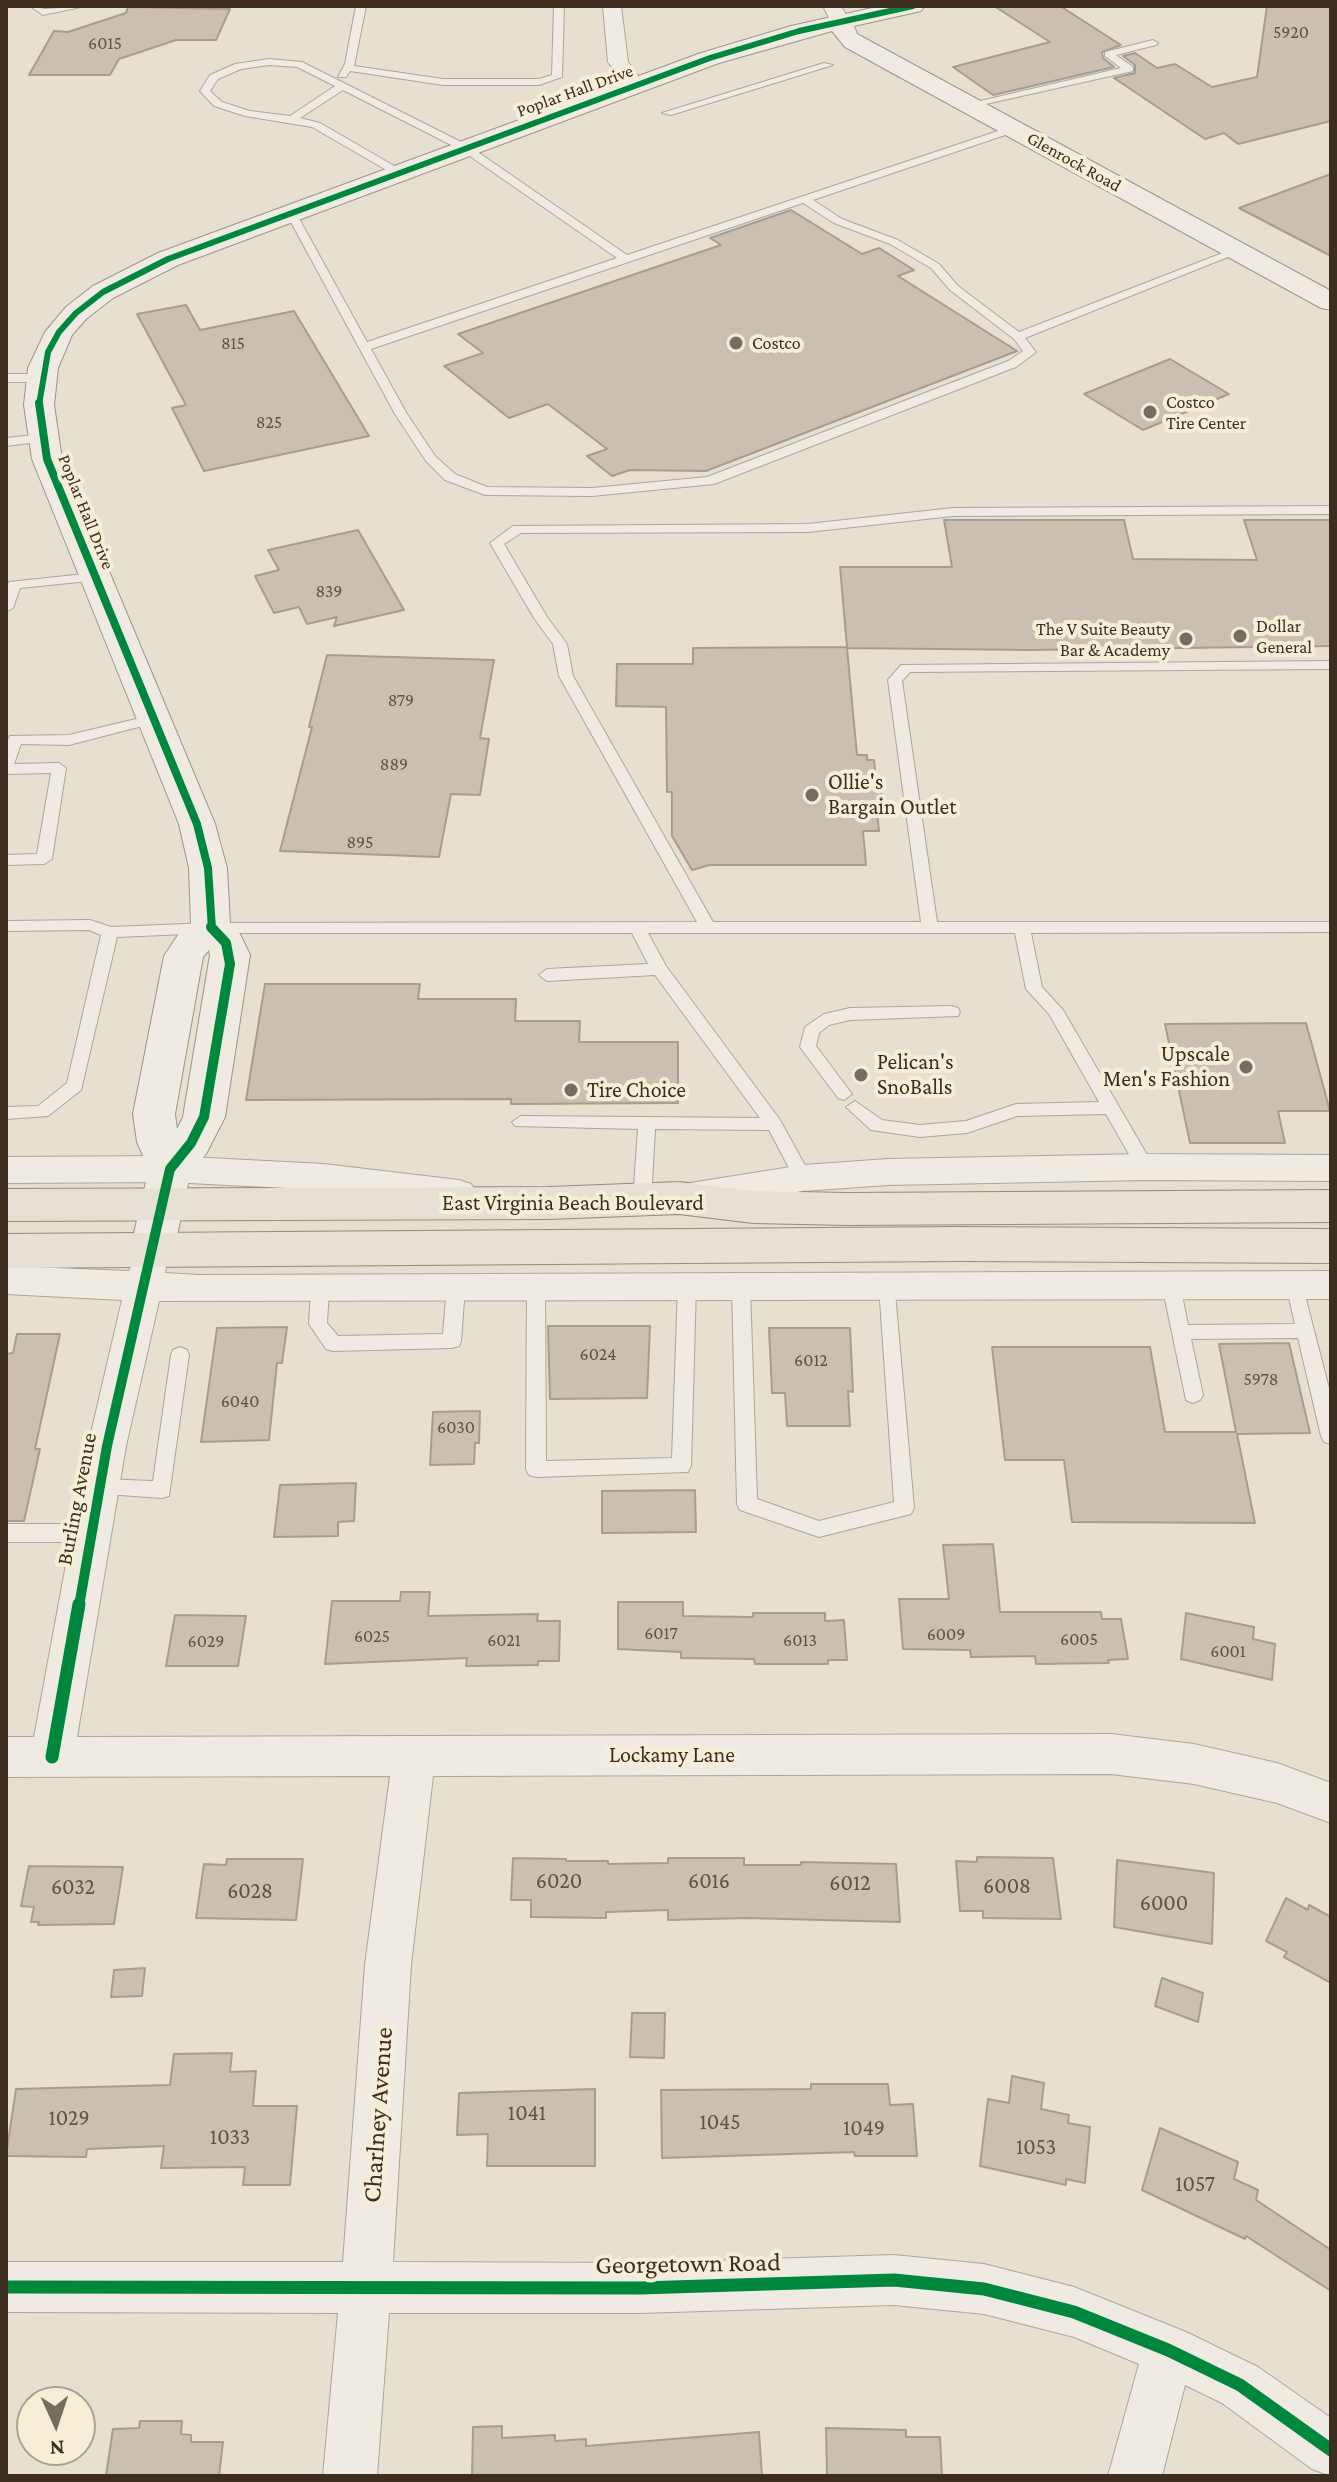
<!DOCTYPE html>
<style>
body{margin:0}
#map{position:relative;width:1337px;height:2482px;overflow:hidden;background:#e7e0d1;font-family:"Crimson Pro",serif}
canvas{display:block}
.frame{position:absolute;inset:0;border:8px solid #3d2e20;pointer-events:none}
.north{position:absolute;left:16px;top:2386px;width:80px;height:80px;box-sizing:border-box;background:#f7eed8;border:2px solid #ada18e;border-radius:50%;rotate:177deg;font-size:22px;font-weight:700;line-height:32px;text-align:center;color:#3d2e20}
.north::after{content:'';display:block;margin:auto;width:28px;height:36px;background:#786c5e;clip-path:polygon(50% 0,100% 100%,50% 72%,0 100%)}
</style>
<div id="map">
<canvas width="1337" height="2482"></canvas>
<div class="frame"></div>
<div class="north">N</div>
</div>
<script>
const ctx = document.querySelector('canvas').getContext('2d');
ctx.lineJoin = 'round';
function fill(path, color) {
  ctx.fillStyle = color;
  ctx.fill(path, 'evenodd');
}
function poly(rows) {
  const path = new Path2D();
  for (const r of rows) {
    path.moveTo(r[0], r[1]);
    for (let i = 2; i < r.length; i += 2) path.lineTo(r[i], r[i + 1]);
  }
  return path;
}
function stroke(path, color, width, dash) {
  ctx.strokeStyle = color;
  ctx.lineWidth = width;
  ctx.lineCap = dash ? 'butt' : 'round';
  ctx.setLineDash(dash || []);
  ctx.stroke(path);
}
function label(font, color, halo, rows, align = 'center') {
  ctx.font = font + ' "Crimson Pro",serif';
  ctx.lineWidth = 8;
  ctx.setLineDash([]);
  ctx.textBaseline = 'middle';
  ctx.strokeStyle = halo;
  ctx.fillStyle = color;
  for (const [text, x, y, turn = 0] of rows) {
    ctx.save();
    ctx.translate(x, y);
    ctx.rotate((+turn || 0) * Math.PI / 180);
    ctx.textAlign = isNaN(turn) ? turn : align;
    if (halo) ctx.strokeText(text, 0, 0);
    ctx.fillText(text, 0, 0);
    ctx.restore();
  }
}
const building = poly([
 [994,6,1060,6,1121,45,1102,52,1103,58,1114,67,993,95,953,67,1050,42,994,6],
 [1267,6,1331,6,1331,121,1238,144,1224,133,1205,139,1114,78,1135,73,1135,65,1123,56,1135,53,1157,68,1175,64,1212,87,1257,77,1267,6],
 [128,7,230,9,216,40,176,40,119,59,110,75,29,75,54,31,68,32,126,13,128,7],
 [1331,174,1331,256,1239,208,1331,174],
 [791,210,862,254,879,248,914,270,898,276,1017,351,706,471,630,470,612,476,587,456,607,449,548,404,509,418,444,366,483,353,458,334,721,245,710,238,791,210],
 [186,305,200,330,294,311,369,436,204,471,172,408,186,405,137,314,186,305],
 [1170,359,1229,394,1143,430,1084,394,1170,359],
 [944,520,1124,520,1133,559,1257,560,1244,520,1331,520,1331,646,1032,650,847,648,857,755,867,755,867,760,874,760,876,778,880,779,883,812,877,813,879,831,863,831,866,865,710,865,692,870,672,836,672,792,667,792,666,707,616,706,617,664,693,664,693,648,847,647,840,567,952,567,944,520],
 [358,530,404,610,334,626,337,617,307,624,299,607,274,613,255,576,279,570,268,550,358,530],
 [327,655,494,660,480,738,489,739,480,795,451,794,439,857,280,851,312,727,309,727,327,655],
 [265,984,420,984,418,999,516,999,515,1021,580,1021,579,1042,678,1042,678,1103,511,1104,511,1099,246,1100,265,984],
 [1306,1023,1330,1111,1278,1111,1285,1143,1190,1143,1165,1024,1306,1023],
 [548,1326,650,1326,647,1398,550,1399,548,1326],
 [287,1327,282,1363,277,1363,269,1440,201,1442,217,1328,287,1327],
 [769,1328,850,1328,853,1392,848,1391,850,1426,787,1426,785,1393,772,1393,769,1328],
 [17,1334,60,1334,35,1449,40,1449,24,1521,6,1521,6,1354,13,1353,17,1334],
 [1289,1343,1310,1433,1237,1434,1255,1523,1072,1522,1064,1460,1005,1460,992,1347,1150,1347,1165,1432,1236,1432,1219,1344,1289,1343],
 [480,1411,479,1443,475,1443,474,1464,430,1465,433,1412,480,1411],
 [356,1483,354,1521,338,1522,338,1536,274,1537,280,1485,356,1483],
 [695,1490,696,1532,602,1533,602,1491,695,1490],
 [993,1544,1000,1612,1101,1612,1102,1619,1121,1619,1128,1659,1108,1660,1109,1663,1036,1664,1035,1656,971,1657,970,1650,903,1649,899,1599,949,1599,943,1545,993,1544],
 [401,1592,430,1592,428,1616,538,1614,537,1621,560,1621,559,1661,538,1661,538,1665,466,1666,467,1658,325,1664,332,1601,400,1601,401,1592],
 [618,1602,683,1602,683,1616,753,1617,753,1613,825,1613,825,1621,844,1620,847,1660,828,1660,828,1664,755,1664,754,1659,681,1658,681,1652,618,1649,618,1602],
 [1186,1613,1254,1627,1253,1639,1275,1644,1272,1680,1181,1659,1186,1613],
 [175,1615,246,1616,238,1666,166,1666,175,1615],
 [977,1857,1053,1858,1061,1919,983,1918,983,1911,960,1911,956,1861,977,1862,977,1857],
 [513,1858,566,1859,566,1861,608,1861,608,1864,668,1863,668,1858,744,1858,744,1865,801,1865,801,1862,896,1864,900,1922,746,1918,668,1920,668,1910,606,1912,606,1918,531,1917,531,1900,511,1900,513,1858],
 [227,1859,303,1859,296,1920,196,1918,204,1864,226,1865,227,1859],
 [1117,1860,1214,1873,1212,1944,1114,1927,1117,1860],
 [29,1866,123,1867,114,1924,38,1925,39,1922,31,1922,34,1907,21,1906,29,1866],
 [1286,1898,1308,1910,1309,1905,1331,1917,1331,1983,1284,1957,1287,1952,1266,1941,1286,1898],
 [145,1968,142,1996,111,1997,114,1970,145,1968],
 [1162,1978,1203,1993,1198,2022,1155,2006,1162,1978],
 [632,2013,665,2013,664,2058,630,2057,632,2013],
 [232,2053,230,2072,256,2071,253,2106,297,2106,290,2185,243,2185,245,2167,161,2168,164,2146,87,2149,86,2157,6,2156,16,2089,170,2085,174,2054,232,2053],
 [1012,2076,1044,2083,1041,2109,1069,2115,1068,2123,1090,2127,1085,2183,1066,2179,1066,2185,980,2166,988,2099,1009,2103,1012,2076],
 [811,2084,888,2084,890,2105,913,2104,917,2156,855,2156,854,2152,662,2158,661,2090,811,2089,811,2084],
 [595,2089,595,2166,487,2166,488,2134,457,2135,459,2093,595,2089],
 [1160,2128,1238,2162,1234,2179,1258,2190,1256,2200,1331,2250,1331,2291,1246,2236,1245,2239,1142,2190,1160,2128],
 [140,2421,182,2421,181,2434,191,2435,191,2442,223,2442,219,2476,106,2476,113,2429,139,2428,140,2421],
 [502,2426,502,2438,555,2435,555,2441,586,2439,586,2446,759,2432,762,2476,472,2476,473,2427,502,2426],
 [826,2428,906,2430,906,2437,940,2437,942,2476,827,2476,826,2428]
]);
const lane = poly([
 [30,6,45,9,86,6,43,15,30,6],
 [356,6,366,6,354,66,443,79,539,79,552,75,554,6,564,6,562,77,539,85,443,85,350,71,346,77,338,77,345,64,356,6],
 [1153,40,1158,43,1156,45,1116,55,1133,67,1133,71,968,108,963,105,1121,68,1105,56,1105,52,1153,40],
 [269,59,302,62,469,146,627,255,1013,126,1018,129,1017,131,813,200,842,219,898,240,939,264,958,286,1019,332,1233,249,1243,251,1025,338,1036,352,1016,367,714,484,592,496,485,495,445,480,426,461,395,414,286,213,291,210,296,213,367,342,617,258,461,150,343,90,300,118,320,123,403,171,403,175,395,175,312,127,245,116,214,106,200,91,210,75,235,64,269,59],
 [269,65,297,67,335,86,290,116,250,111,222,102,210,91,218,79,241,69,269,65],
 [803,203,834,223,890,244,931,268,950,290,1014,339,1023,351,1008,361,707,477,592,488,487,487,455,474,435,456,407,414,371,349,803,203],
 [824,63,833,65,671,115,662,113,824,63],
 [6,374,42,374,48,378,42,382,6,382,6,374],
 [42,434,48,438,46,441,6,446,6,438,42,434],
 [1331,506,1331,514,953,516,808,532,521,533,504,544,547,617,567,644,573,676,713,922,921,922,888,680,901,665,1331,661,1331,669,910,672,902,681,937,922,1331,922,1331,932,1031,933,1042,987,1063,1010,1154,1167,1151,1172,1139,1172,1106,1114,1017,1116,967,1133,920,1137,871,1130,846,1107,855,1101,882,1120,920,1125,966,1121,1016,1104,1099,1102,1049,1014,1026,989,1015,933,648,933,666,966,780,1120,812,1178,803,1185,797,1183,769,1130,655,1129,651,1200,642,1207,633,1200,638,1129,515,1126,512,1122,521,1116,760,1118,655,975,547,981,539,975,547,969,648,964,632,933,211,933,117,937,81,1090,48,1116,6,1119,6,1107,38,1106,67,1083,101,935,89,930,6,931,6,921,90,920,111,927,211,923,697,922,559,676,553,644,534,618,490,543,513,526,808,524,953,508,1331,506],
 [94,573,99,574,99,580,20,588,13,608,6,612,6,589,9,582,94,573],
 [153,715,160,719,158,722,69,745,21,744,14,764,59,763,66,768,52,859,44,864,6,865,6,855,37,854,51,773,6,774,6,744,10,736,69,735,153,715],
 [952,1006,958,1008,960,1012,958,1016,850,1020,829,1025,819,1033,816,1046,852,1094,844,1100,838,1098,800,1047,805,1027,824,1014,850,1008,952,1006],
 [1171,1278,1177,1280,1180,1285,1188,1325,1295,1324,1286,1285,1289,1280,1295,1278,1301,1280,1331,1396,1331,1444,1324,1442,1321,1436,1298,1338,1191,1339,1203,1395,1200,1400,1193,1403,1186,1400,1162,1285,1165,1280,1171,1278],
 [536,1279,542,1281,545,1286,546,1461,672,1458,678,1286,681,1281,687,1279,693,1281,696,1286,691,1466,688,1472,536,1477,529,1475,526,1469,527,1286,530,1281,536,1279],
 [741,1279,747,1281,750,1286,757,1499,819,1521,894,1502,879,1286,882,1281,888,1279,894,1281,914,1508,911,1514,819,1537,740,1510,737,1504,732,1286,735,1281,741,1279],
 [456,1280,462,1282,465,1287,461,1341,459,1346,452,1348,333,1351,326,1349,309,1324,311,1288,314,1283,320,1281,326,1283,329,1288,327,1323,338,1336,443,1334,447,1287,450,1282,456,1280],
 [180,1347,187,1350,189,1355,169,1496,162,1498,92,1493,89,1487,92,1481,99,1479,153,1481,171,1355,173,1350,180,1347],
 [6,1524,91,1524,98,1527,101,1533,98,1539,91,1542,6,1542,6,1524]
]);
const street = poly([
 [603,6,621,6,628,62,645,85,642,89,628,89,608,62,603,6],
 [823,6,841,6,850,22,847,26,833,26,823,6],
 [1145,1154,1331,1155,1331,1181,1145,1180,888,1185,803,1191,690,1209,677,1205,672,1196,677,1187,690,1183,803,1165,888,1159,1145,1154],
 [170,1156,324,1164,459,1180,471,1184,477,1193,471,1202,459,1206,324,1190,170,1182,6,1183,6,1157,170,1156],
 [148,1253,161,1257,166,1267,165,1273,199,1275,1331,1271,1331,1299,159,1301,126,1446,77,1737,1111,1734,1194,1744,1277,1763,1331,1783,1331,1823,1277,1803,1194,1784,1111,1774,433,1776,411,1965,393,2262,640,2263,894,2255,984,2264,1074,2287,1186,2332,1258,2367,1331,2418,1331,2476,1312,2469,1222,2403,1185,2385,1162,2476,1108,2476,1139,2364,1074,2337,984,2314,894,2305,640,2313,389,2313,377,2476,323,2476,338,2313,6,2312,6,2262,343,2262,365,1965,390,1776,6,1777,6,1737,34,1737,88,1446,122,1300,6,1294,6,1266,129,1271,135,1257,148,1253]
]);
const secondary = poly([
 [881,6,925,6,921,11,854,26,857,34,1331,291,1331,310,1321,308,845,47,832,31,719,63,178,265,113,298,86,319,72,335,58,368,54,405,62,459,215,824,227,868,230,924,240,934,250,955,225,1117,206,1154,190,1174,174,1250,168,1262,152,1267,136,1262,130,1250,149,1169,137,1142,133,1114,164,956,180,932,191,923,189,868,179,824,32,459,24,405,28,368,45,332,66,307,93,286,158,253,701,53,791,26,881,6],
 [209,950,210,955,183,1117,177,1129,175,1114,203,957,209,950]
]);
const primary = poly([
 [679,1182,753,1191,847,1193,1331,1190,1331,1222,847,1225,753,1223,679,1214,549,1219,6,1221,6,1189,549,1187,679,1182],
 [960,1227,1331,1229,1331,1263,960,1261,6,1268,6,1234,960,1227]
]);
const cyclewayFar3 = poly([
 [39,405,48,352,59,332,76,313,103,292,168,259,710,58,799,31,913,6]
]);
const cyclewayFar2 = poly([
 [39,403,47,459,197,824,208,868,212,929]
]);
const cyclewayFar1 = poly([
 [79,1606,107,1446,170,1169,191,1143,204,1117,230,964,226,943,211,927]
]);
const cycleway = poly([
 [52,1757,79,1604],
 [6,2287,640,2288,894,2280,984,2289,1074,2312,1168,2350,1240,2385,1331,2450]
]);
const markers = [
 [736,343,8,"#786c5e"],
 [1150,412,8,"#786c5e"],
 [1240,636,8,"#786c5e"],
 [1186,639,8,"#786c5e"],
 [812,795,8,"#786c5e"],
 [1246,1067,8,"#786c5e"],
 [861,1075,8,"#786c5e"],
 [571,1090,8,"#786c5e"]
];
const numberNames = [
 ["5920",1291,32],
 ["6015",105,43],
 ["815",233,343],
 ["825",269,422],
 ["839",329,591],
 ["879",401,700],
 ["889",394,764],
 ["895",360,842],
 ["6024",598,1354],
 ["6012",811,1360],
 ["5978",1261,1379],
 ["6040",240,1401],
 ["6030",456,1427],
 ["6017",661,1633],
 ["6009",946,1634],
 ["6025",372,1636],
 ["6005",1079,1639],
 ["6021",504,1640],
 ["6013",800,1640],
 ["6029",206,1641],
 ["6001",1228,1651]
];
const farStreetnames = [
 ["Poplar Hall Drive",575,91,-20],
 ["Glenrock Road",1074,162,29],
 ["Poplar Hall Drive",86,512,68]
];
const farPoinames = [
 ["Costco",752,343],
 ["Costco",1166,402],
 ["Tire Center",1166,423],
 ["Dollar",1256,626],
 ["General",1256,647],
 ["The V Suite Beauty",1170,629,"right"],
 ["Bar & Academy",1170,650,"right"]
];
const poiNames = [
 ["Ollie's",828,782],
 ["Bargain Outlet",828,807],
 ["Upscale",1230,1054,"right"],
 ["Men's Fashion",1230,1079,"right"],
 ["Pelican's",877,1062],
 ["SnoBalls",877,1087],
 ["Tire Choice",587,1090]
];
const streetNames = [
 ["East Virginia Beach Boulevard",573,1203],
 ["Burling Avenue",77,1499,-79],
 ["Lockamy Lane",672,1755]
];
const nearNumbernames = [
 ["6020",559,1881],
 ["6016",709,1881],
 ["6012",850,1883],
 ["6008",1007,1886],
 ["6032",73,1887],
 ["6028",250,1891],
 ["6000",1164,1903],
 ["1041",527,2113],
 ["1029",69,2118],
 ["1045",720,2122],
 ["1049",864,2128],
 ["1033",230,2137],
 ["1053",1036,2147],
 ["1057",1195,2184]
];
const nearStreetnames = [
 ["Charlney Avenue",378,2115,-86],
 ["Georgetown Road",688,2264,-1]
];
fill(building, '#cbbfb2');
stroke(building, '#a89c90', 2);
stroke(lane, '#ada599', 2);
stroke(street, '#ada599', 2);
stroke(secondary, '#9c958a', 2);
stroke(primary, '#928b80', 2);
fill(lane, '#efebe3');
fill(street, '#efebe3');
fill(secondary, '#efebe3');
fill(primary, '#e6e1d4');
stroke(cyclewayFar3, '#00873e', 6);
stroke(cyclewayFar2, '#00873e', 8);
stroke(cyclewayFar1, '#00873e', 10);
stroke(cycleway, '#00873e', 13);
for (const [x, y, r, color] of markers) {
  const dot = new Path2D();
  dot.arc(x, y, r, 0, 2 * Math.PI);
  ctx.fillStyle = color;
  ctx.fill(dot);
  stroke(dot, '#f7eed8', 3);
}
label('18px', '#605244', null, numberNames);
label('18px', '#3d2e20', '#f7eed8', farStreetnames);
label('18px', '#3d2e20', '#f7eed8', farPoinames, 'left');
label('22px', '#3d2e20', '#f7eed8', poiNames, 'left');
label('22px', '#3d2e20', '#f7eed8', streetNames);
label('22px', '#605244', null, nearNumbernames);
label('26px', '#3d2e20', '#f7eed8', nearStreetnames);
</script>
